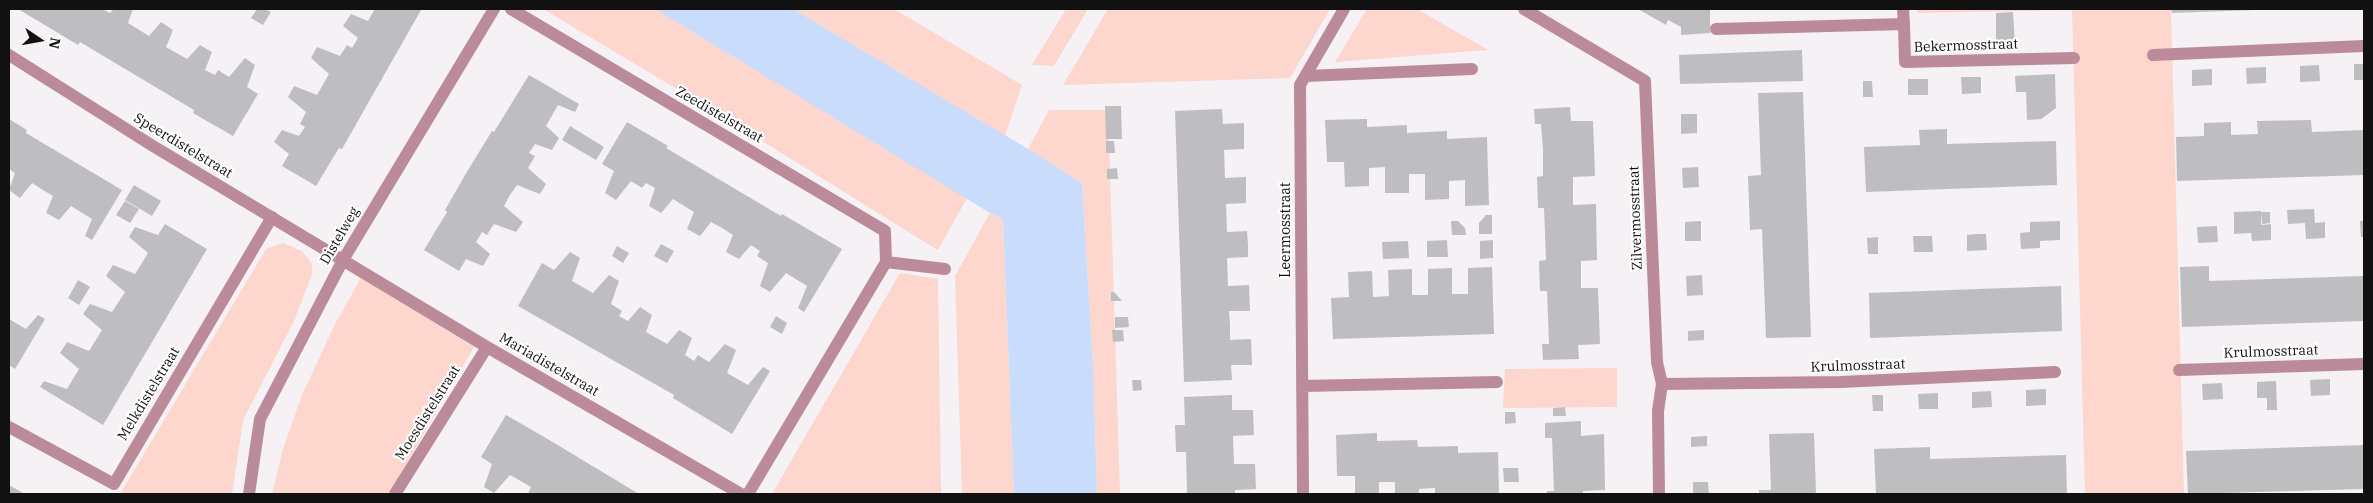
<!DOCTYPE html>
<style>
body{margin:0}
#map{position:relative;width:2373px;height:503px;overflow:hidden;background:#f5f1f5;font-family:"IBM Plex Serif",serif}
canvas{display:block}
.frame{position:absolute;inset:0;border:10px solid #121112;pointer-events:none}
.north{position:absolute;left:15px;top:15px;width:50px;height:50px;-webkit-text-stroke:4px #fff;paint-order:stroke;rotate:102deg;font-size:14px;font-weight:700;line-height:20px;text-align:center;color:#121112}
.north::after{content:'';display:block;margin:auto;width:18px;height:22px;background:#121112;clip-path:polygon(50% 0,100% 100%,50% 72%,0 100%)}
</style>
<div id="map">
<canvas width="2373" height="503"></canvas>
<div class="frame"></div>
<div class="north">N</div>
</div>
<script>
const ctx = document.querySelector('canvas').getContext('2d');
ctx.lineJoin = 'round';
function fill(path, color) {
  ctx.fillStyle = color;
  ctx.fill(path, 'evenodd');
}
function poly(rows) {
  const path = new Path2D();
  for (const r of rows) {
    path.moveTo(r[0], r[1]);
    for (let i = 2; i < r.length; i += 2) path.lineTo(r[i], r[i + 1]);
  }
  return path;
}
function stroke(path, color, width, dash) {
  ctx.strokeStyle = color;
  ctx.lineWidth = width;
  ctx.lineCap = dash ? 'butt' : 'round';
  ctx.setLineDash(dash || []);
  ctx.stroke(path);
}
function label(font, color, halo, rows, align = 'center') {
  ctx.font = font + ' "IBM Plex Serif",serif';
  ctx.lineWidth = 4.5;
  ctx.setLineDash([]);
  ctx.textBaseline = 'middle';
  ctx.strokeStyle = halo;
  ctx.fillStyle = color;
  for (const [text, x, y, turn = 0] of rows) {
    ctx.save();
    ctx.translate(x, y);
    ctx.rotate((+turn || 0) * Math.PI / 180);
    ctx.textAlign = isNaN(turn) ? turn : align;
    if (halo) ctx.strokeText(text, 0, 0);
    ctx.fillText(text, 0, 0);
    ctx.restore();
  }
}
const green = poly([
 [543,9,655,9,967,198,938,250,936,249,722,116],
 [793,9,894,9,1022,85,1005,136],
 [1066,9,1088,9,1054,66,1032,65],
 [1108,9,1330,9,1290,78,1063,85],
 [1367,9,1417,9,1488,50,1335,62],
 [1917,9,2171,9,2184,494,2085,494,2072,10,1917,13],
 [1049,110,1108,110,1120,494,1097,494,1093,366,1082,183,1028,149],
 [990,213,1003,219,1014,494,962,494,955,276],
 [283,243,302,251,312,264,312,275,294,321,243,420,232,494,120,494,266,249],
 [900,273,938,279,941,494,772,494],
 [361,278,474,347,389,494,272,494,283,449,302,395,335,324],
 [1617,368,1617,407,1503,408,1505,369]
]);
const water = poly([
 [655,9,793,9,1028,149,1082,183,1093,366,1097,494,1014,494,1003,219,990,213]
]);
const building = poly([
 [18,9,102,9,110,13,114,9,133,9,128,23,149,36,161,22,173,30,166,47,187,59,200,45,212,52,205,70,215,75,218,70,229,77,245,58,255,65,247,87,258,94,233,136,193,113,194,110,80,42,78,45],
 [257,9,265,9,271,12,263,25,251,18],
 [375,9,421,10,342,149,339,148,316,186,282,166,289,154,274,142,282,130,299,136,305,127,300,124,306,112,288,97,294,86,317,95,329,74,311,58,317,47,340,56,347,45,352,48,358,38,343,26,351,14,368,21],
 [1638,9,1710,9,1710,33,1681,35,1681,27,1668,20,1666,25],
 [2171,9,2256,9,2256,10,2172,13],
 [2013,12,2015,44,1996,44,1996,13],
 [1802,50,1803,81,1680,84,1679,55],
 [2354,64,2364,64,2364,80,2354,80],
 [2319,65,2320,81,2300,82,2300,66],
 [2266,67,2266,83,2247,84,2246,68],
 [2212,69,2212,85,2192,86,2192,70],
 [2055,74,2056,108,2041,119,2027,120,2026,92,2016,92,2015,76],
 [529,75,579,104,575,112,558,105,546,126,559,138,552,150,535,144,529,153,535,156,528,168,546,184,540,194,517,185,510,195,504,206,523,222,516,232,494,224,487,235,482,232,476,242,490,254,483,266,466,259,459,271,424,250,447,212,445,210,468,170,492,131,494,132],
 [1961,77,1981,77,1981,93,1962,94],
 [1908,79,1928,79,1928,95,1908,95],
 [1863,81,1872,81,1873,97,1863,97],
 [1803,92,1811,337,1766,338,1762,229,1750,230,1748,176,1761,175,1758,93],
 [1105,106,1121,106,1122,139,1106,139],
 [1570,107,1571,121,1593,121,1595,176,1573,177,1573,205,1596,204,1597,260,1581,261,1581,288,1598,288,1600,344,1578,345,1579,359,1543,360,1542,344,1549,344,1547,291,1540,291,1539,261,1546,260,1544,208,1538,208,1537,177,1543,176,1543,150,1541,124,1535,124,1534,109],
 [1222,109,1223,124,1244,123,1244,149,1224,150,1225,178,1246,177,1246,203,1226,204,1227,232,1247,231,1248,244,1248,257,1227,258,1228,286,1249,285,1250,311,1229,311,1230,325,1230,340,1251,339,1252,365,1231,365,1232,380,1184,382,1175,111],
 [1681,114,1697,114,1697,133,1681,134],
 [9,119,27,130,26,133,122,190,92,240,85,236,92,219,71,206,59,220,46,213,53,196,43,190,32,183,20,198,9,190,15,173,9,169],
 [1367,119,1367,127,1407,125,1407,133,1447,131,1447,139,1487,137,1489,205,1465,206,1465,180,1449,181,1449,199,1425,200,1425,174,1409,174,1409,193,1385,193,1385,167,1369,168,1369,186,1345,187,1344,162,1327,162,1325,120],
 [2311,120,2312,132,2364,130,2364,175,2177,181,2176,137,2204,136,2204,123,2231,122,2231,135,2258,134,2257,121],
 [627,122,668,146,666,148,781,216,782,214,842,249,804,312,798,308,807,286,786,273,770,292,760,286,768,263,757,256,760,251,751,245,739,259,726,252,733,235,722,228,711,222,700,236,687,229,694,212,673,199,661,213,649,206,655,188,646,183,642,188,631,181,616,200,605,193,614,171,602,164],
 [570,126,604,147,596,160,562,140],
 [1947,129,1947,144,2056,141,2057,185,1866,192,1864,147,1920,145,1919,130],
 [1106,141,1114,141,1115,153,1106,153],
 [1698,167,1699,187,1683,188,1682,168],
 [1117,168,1118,179,1107,179,1107,169],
 [134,185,161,201,152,216,125,200],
 [125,201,139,209,130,223,116,215],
 [2314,209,2315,223,2325,222,2325,238,2306,239,2305,223,2288,224,2287,210],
 [2261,211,2261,225,2271,224,2271,240,2252,241,2251,233,2234,234,2234,212],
 [2261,212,2270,212,2270,223,2262,224],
 [1486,215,1492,215,1492,234,1479,234,1479,223],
 [1451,221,1458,221,1465,228,1466,235,1452,235],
 [1701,221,1701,241,1685,241,1685,222],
 [2060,221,2060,240,2040,241,2040,248,2021,249,2020,233,2030,232,2030,222],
 [2360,221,2364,221,2364,237,2361,237],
 [165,224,207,249,103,425,40,387,44,381,67,389,79,369,60,353,67,342,89,351,102,330,83,314,90,304,112,312,125,292,106,276,113,265,135,274,148,253,129,237,135,227,158,235],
 [2217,226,2218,242,2198,243,2197,227],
 [1976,234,1986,234,1987,250,1967,251,1967,235],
 [1913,236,1932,236,1933,252,1914,252],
 [1878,237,1878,254,1868,254,1867,238],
 [1447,240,1448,257,1427,257,1427,241],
 [1493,240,1493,258,1480,259,1480,241],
 [1408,241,1409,258,1383,259,1382,242],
 [661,244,674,251,667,263,654,256],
 [617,246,629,253,623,263,612,256],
 [570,252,580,258,572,281,593,293,609,275,619,281,611,304,622,311,619,316,628,321,640,307,652,315,646,332,667,344,679,330,686,334,692,338,685,355,694,361,698,355,709,362,725,344,736,350,727,373,748,385,763,367,770,371,732,434,673,398,674,395,518,306,542,263,554,270],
 [2209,266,2209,281,2364,276,2364,321,2182,327,2180,267],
 [1492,267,1494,334,1333,339,1331,298,1349,297,1348,272,1372,271,1373,297,1389,296,1388,270,1412,269,1412,295,1428,295,1428,269,1452,268,1452,294,1468,294,1468,268],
 [1702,275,1703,295,1687,296,1686,276],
 [78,280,90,287,79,305,68,298],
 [2061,286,2062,331,1870,338,1869,293],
 [1111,292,1114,292,1122,301,1111,301],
 [38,315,45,319,15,369,9,365,9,319,26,329],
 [776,316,787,323,782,334,770,327],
 [1115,317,1128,317,1129,327,1115,328],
 [1112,330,1123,330,1124,341,1113,342],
 [1704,330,1704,340,1688,341,1688,331],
 [2330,379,2330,395,2311,396,2310,380],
 [1132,380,1141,380,1142,390,1133,391],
 [2276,381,2277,410,2267,410,2267,398,2257,398,2257,382],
 [2222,383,2223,399,2203,400,2202,384],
 [2046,389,2046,405,2026,406,2026,390],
 [1991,391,1992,407,1972,408,1972,392],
 [1938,393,1938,409,1919,409,1918,394],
 [1232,395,1232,410,1253,410,1254,435,1233,436,1234,464,1255,464,1256,489,1235,490,1235,494,1187,494,1186,452,1176,452,1175,425,1185,425,1184,397],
 [1872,395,1883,395,1883,411,1873,411],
 [1565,407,1566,416,1553,416,1553,408],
 [1505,412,1515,412,1516,423,1505,424],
 [506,415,546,438,639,494,528,494,531,487,510,475,494,493,484,487,492,464,481,457],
 [1581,421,1581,436,1604,434,1605,490,1583,491,1583,494,1547,494,1547,491,1554,491,1553,464,1552,438,1545,438,1545,423],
 [1377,433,1377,441,1417,440,1418,447,1458,446,1458,453,1498,452,1499,494,1435,494,1435,488,1419,489,1419,494,1395,494,1395,482,1379,482,1379,494,1355,494,1355,476,1337,476,1336,435],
 [1814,433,1816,494,1759,494,1759,490,1771,490,1769,434],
 [1707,436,1707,446,1691,447,1691,437],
 [2364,445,2364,489,2188,494,2186,451],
 [1930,447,1930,459,2066,455,2067,494,1876,494,1874,449],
 [1503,468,1518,468,1519,482,1504,482],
 [1693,482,1708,482,1709,494,1693,494],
 [9,485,25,494,9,494]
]);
const minor = poly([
 [511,9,885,231,886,262,748,494],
 [1524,9,1645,81,1657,362,1662,384,1658,411,1659,494],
 [1903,9,1904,24],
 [1716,29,1904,24,1905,62,2074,58],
 [9,55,153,146,487,347,741,494],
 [2153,55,2364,46],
 [1306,76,1472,69],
 [886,262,945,269],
 [2179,370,2364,364],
 [1662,384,1841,382,2055,372],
 [1302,386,1497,382],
 [9,427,114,484,272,217],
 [249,494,260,419,343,260,494,9],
 [395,494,487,347],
 [1303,494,1300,85,1344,9]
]);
const streetNames = [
 ["Bekermosstraat",1966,46,-2],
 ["Zeedistelstraat",719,115,30],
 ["Speerdistelstraat",183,146,31],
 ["Zilvermosstraat",1636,218,-92],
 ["Leermosstraat",1286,230,-90],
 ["Distelweg",340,236,-60],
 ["Krulmosstraat",2271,352,-2],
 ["Mariadistelstraat",549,365,30],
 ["Krulmosstraat",1858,366,-2],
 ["Melkdistelstraat",149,394,-59],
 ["Moesdistelstraat",428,413,-58]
];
fill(green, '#fdd6ce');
fill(water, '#c9dcfb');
fill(building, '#bebec1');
stroke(minor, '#bb8b9a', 12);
label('14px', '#121112', '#fff', streetNames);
</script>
